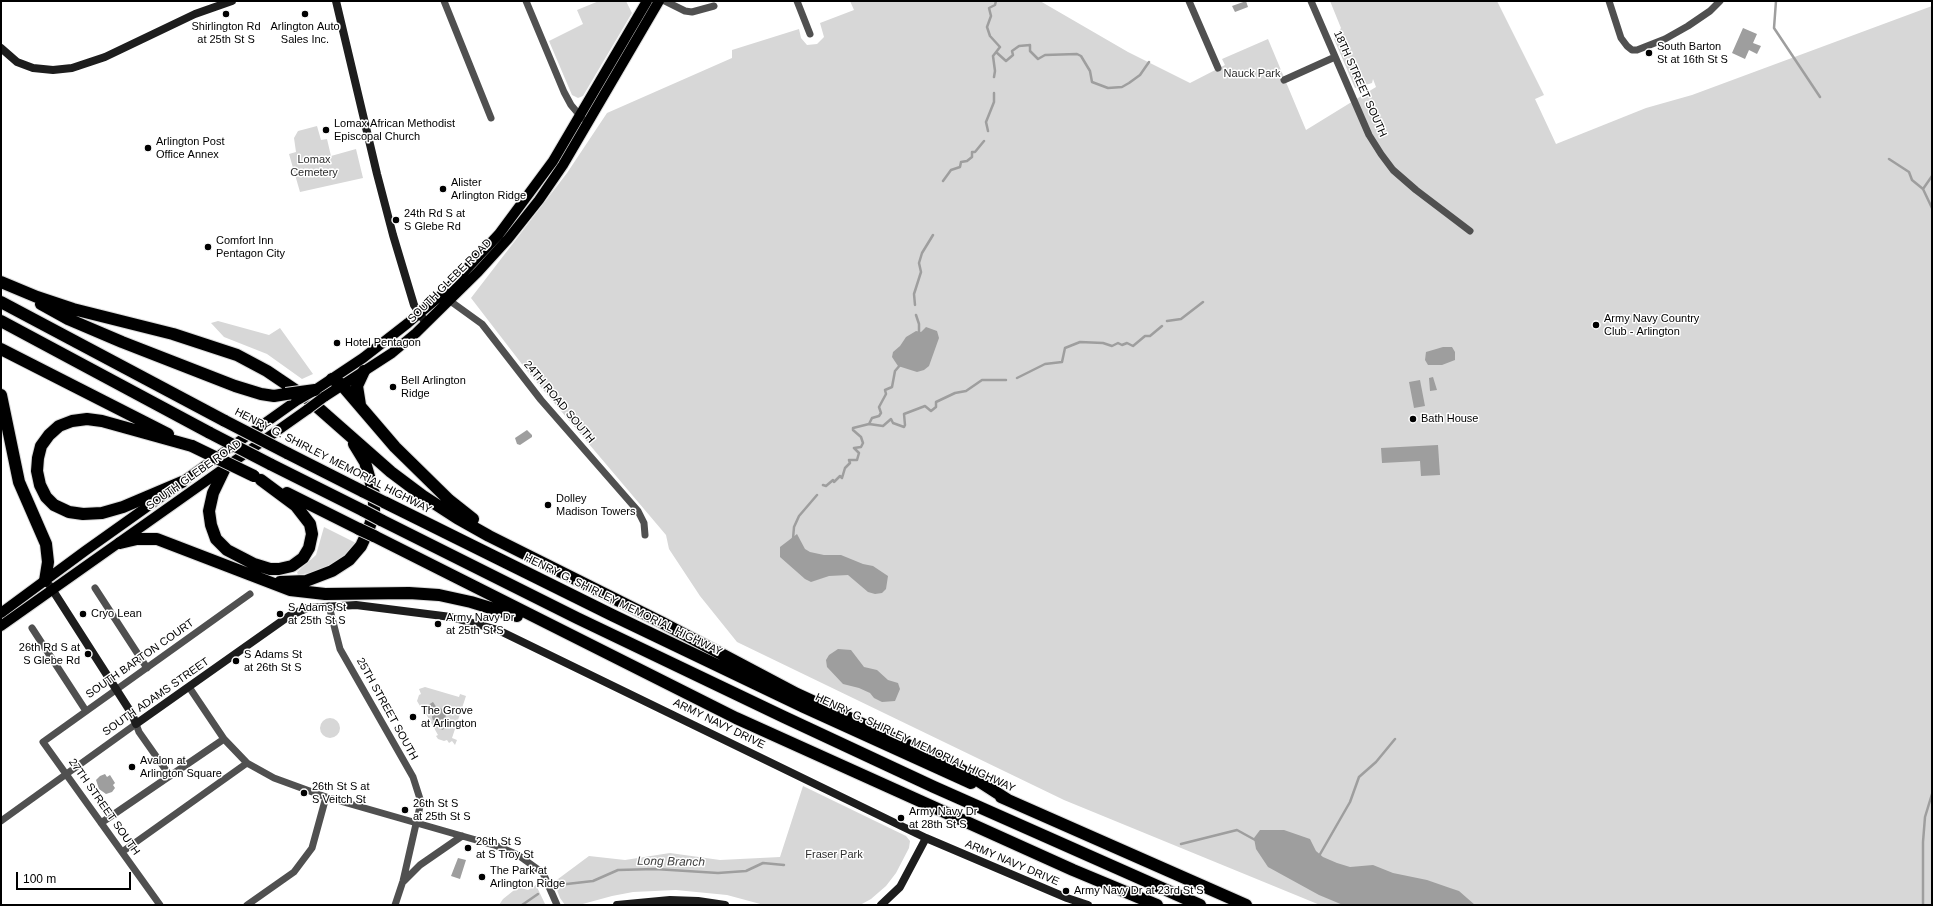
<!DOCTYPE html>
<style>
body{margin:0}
#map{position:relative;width:1933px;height:906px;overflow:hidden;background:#fff;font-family:Arial,sans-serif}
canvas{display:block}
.frame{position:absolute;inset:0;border:2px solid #000;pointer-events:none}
.scale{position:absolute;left:16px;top:872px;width:115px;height:18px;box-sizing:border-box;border:2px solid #000;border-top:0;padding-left:5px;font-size:12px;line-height:14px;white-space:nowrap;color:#000;-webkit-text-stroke:3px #fff;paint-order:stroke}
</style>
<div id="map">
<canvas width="1933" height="906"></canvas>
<div class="frame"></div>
<div class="scale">100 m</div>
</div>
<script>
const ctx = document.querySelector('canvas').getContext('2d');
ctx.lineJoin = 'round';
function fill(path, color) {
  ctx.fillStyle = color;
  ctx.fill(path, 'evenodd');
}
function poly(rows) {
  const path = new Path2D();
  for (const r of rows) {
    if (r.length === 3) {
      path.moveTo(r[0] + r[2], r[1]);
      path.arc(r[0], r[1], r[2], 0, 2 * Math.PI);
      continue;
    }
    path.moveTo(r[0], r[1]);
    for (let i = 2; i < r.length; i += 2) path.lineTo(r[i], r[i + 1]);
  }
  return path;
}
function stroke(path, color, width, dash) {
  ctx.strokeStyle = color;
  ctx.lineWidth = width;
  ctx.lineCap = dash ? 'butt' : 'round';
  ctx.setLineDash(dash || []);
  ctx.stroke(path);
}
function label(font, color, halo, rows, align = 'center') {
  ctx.font = font + ' Arial,sans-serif';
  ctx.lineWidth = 3;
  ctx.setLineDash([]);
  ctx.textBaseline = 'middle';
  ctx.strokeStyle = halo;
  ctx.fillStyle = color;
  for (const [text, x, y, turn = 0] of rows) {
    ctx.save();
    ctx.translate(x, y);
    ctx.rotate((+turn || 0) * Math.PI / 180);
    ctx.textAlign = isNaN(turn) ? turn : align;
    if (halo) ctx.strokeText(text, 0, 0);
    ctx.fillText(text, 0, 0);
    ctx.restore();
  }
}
const green = poly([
 [599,1,626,1,632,13,583,96,578,98,572,95,549,41,583,24,577,10],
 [850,1,1040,1,1128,52,1190,83,1225,65,1222,59,1268,39,1306,130,1376,87,1373,79,1372,83,1355,88,1334,39,1341,28,1330,1,1497,1,1544,95,1535,99,1556,144,1646,108,1692,95,1932,6,1932,905,1320,905,1064,800,737,642,700,596,669,549,666,535,528,372,471,298,567,173,607,113,732,58,732,50,799,29,801,38,807,45,817,44,824,37,820,23,854,10],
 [317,126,321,140,327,139,331,156,356,149,363,178,300,192,289,154,296,152,294,138,298,131],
 [218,321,269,335,280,328,313,374,302,379,267,354,224,337,211,323],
 [324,527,356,543,342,559,320,571,298,575,297,572,316,555],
 [425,687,459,697,460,694,466,696,452,738,457,740,455,745,452,741,449,743,447,740,444,741,438,739,436,736,438,735,421,705,420,706,417,701,419,695,421,694,419,689],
 [330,728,10],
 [803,786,906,836,910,841,909,848,896,873,886,886,871,899,860,905,764,905,727,895,676,890,633,892,612,896,579,905,565,905,560,898,554,882,589,856,625,860,670,853,720,860,780,857],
 [536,885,545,904,544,905,499,905,503,899,518,887,528,890]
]);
const water = poly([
 [1246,1,1248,7,1235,12,1232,6],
 [1743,28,1757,34,1753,43,1761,46,1757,54,1749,50,1745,59,1732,53],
 [926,327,937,331,939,338,929,366,924,370,917,372,898,366,892,357,893,352,900,346,906,337,916,331,921,332],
 [1443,347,1452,347,1455,352,1455,360,1442,365,1428,365,1425,360,1426,352],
 [1433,377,1437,390,1430,391,1429,378],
 [1420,380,1425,406,1414,408,1409,382],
 [527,430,532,435,532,437,520,445,517,444,515,438],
 [1438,445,1440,475,1421,476,1420,461,1382,463,1381,448],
 [797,534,805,549,810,552,824,555,841,555,863,564,873,566,888,576,886,589,882,593,875,594,868,592,848,575,829,576,811,582,805,579,780,557,780,547],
 [838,649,851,650,864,667,877,670,888,680,898,683,900,689,895,701,882,702,874,698,870,693,859,688,843,684,827,667,826,660,829,655],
 [433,702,437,708,439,707,445,711,446,719,444,721,447,727,442,730,437,721,433,720,432,717,433,714,428,705],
 [105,774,107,777,110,775,115,783,113,785,115,788,112,792,106,794,99,789,96,780,100,776],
 [1260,830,1284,830,1310,839,1316,851,1323,857,1337,863,1350,867,1373,865,1393,873,1427,880,1450,888,1459,891,1475,905,1343,905,1319,895,1268,867,1256,849,1254,838],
 [458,858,466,860,460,879,451,876]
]);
const stream = poly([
 [1776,1,1774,28,1820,97],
 [996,52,1006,61,1013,55,1012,51,1019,46,1030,45,1030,51,1038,59,1045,55,1077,54,1081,56,1090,71,1092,82,1108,88,1122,87,1129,83,1140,75,1149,62],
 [994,77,995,71,993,56,1000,47,990,36,987,27,991,16,989,8,995,5,996,1],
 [988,131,986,122,994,102,994,93],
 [1889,159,1909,172,1912,180,1923,189,1932,208],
 [943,181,951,170,960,167,961,162,967,161,972,157,972,152,975,152,984,141],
 [1923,189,1932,176],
 [915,305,914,294,921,272,919,263,922,253,933,235],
 [916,315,919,324,919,334],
 [1167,321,1181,319,1203,302],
 [1017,378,1045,364,1062,362,1065,348,1080,342,1103,343,1112,346,1118,343,1122,345,1127,343,1133,346,1145,336,1150,336,1162,326],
 [869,424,883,426,891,419,893,423,904,427,905,425,904,414,925,406,931,411,936,407,936,402,955,393,966,391,982,380,1006,380],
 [823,485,826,486,833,480,834,482,840,476,842,478,845,468,850,463,849,460,857,460,859,453,854,448,861,447,863,443,861,437,853,430,853,428,869,424,872,418,879,416,881,413,879,407,886,394,885,390,892,387,895,371,901,364],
 [793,539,794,527,799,516,817,495],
 [1181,844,1237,830,1257,841],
 [1319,856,1350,802,1359,777,1376,762,1395,739],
 [558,885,593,881,618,870,655,869,718,873,746,871,763,863,784,865],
 [522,905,538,894],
 [1923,905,1923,842,1925,817,1932,794]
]);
const street = poly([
 [444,1,491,118],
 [526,1,564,92,571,105,582,118],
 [665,1,685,11,692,12,714,6],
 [797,1,810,34],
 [1189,1,1218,68],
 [1311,1,1369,135,1381,154,1393,170,1416,190,1470,231],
 [1609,1,1621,38,1627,46,1632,50,1637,50,1665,39,1688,26,1710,11,1720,1],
 [1284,80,1335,57],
 [446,298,482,324,541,400,638,511,644,523,645,535],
 [95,588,147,668],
 [329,606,340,649,413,777,421,802,403,881,395,905],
 [32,628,86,711],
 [189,687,224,739,247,763,274,778,326,797,497,846,518,855,543,873,557,905],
 [1,821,136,724,139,732,170,776],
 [101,823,224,739],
 [122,852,247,763],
 [404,881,420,865,462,836],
 [160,905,43,742,250,594],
 [247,905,294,872,312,848,326,797]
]);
const secondary = poly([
 [336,1,377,174,393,235,414,305,426,323],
 [1,48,17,62,33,68,53,70,72,68,105,57,195,14,232,1],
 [50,586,132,714,136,724,289,616,307,608,356,605,451,617,498,630,926,838,1067,898,1088,905],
 [617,905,670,900,698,901,725,905],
 [881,905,900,887,926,838]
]);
const primary = poly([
 [315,390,363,358,408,323,447,290,499,234,553,161,647,1],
 [324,397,392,353,416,333,478,272,508,239,539,200,563,165,659,1],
 [1,613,85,551,296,401],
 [1,626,308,409]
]);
const highway = poly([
 [1,282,37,297,73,309,173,334,237,355,267,371,307,398,391,472,423,496,457,518,489,536,661,622,797,694,960,769,1008,800],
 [1,302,225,421],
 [41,304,68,319,122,342,235,386,261,394,274,396,286,394],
 [1,321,210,433],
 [1,349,168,434],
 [332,379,341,384,395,447,449,500,473,519],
 [1,395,19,482,46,544,48,562,45,581],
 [360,405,357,386,364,371],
 [287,453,364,492],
 [270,464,364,511],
 [225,468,213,493,209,511,211,525,216,539,227,550,254,564,270,569,279,569,292,566,303,558,309,548,312,534,310,524,296,506,261,480],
 [182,482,123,507,102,513,83,514,69,512,54,505,46,497,40,485,37,471,38,458,41,446,49,435,59,426,72,421,87,419,102,421,192,446],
 [287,493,359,529],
 [384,502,612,615,804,707,971,783],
 [381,520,577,618,784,717,934,787,1200,905],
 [374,536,736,718,1073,870,1157,905],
 [120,543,137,539,157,539,290,590,325,594,409,593,439,595,471,602,517,616],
 [280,582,306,581,332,571,349,560,361,546,368,531,374,513,374,494,365,462,354,444],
 [1001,797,1246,905]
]);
const primaryBridge = poly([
 [296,401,312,392],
 [308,409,324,397]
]);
const highwayBridge = poly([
 [286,394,315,390],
 [225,421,287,453],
 [210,433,270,464],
 [192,446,254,476],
 [364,492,384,502],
 [364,511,381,520],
 [359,529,374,536]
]);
const markers = [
 [226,14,4,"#000"],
 [305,14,4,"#000"],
 [1649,53,4,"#000"],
 [326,130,4,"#000"],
 [148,148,4,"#000"],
 [443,189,4,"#000"],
 [396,220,4,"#000"],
 [208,247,4,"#000"],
 [1596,325,4,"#000"],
 [337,343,4,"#000"],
 [393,387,4,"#000"],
 [1413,419,4,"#000"],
 [548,505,4,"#000"],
 [83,614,4,"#000"],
 [280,614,4,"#000"],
 [438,624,4,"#000"],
 [88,654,4,"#000"],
 [236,661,4,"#000"],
 [413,717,4,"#000"],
 [132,767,4,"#000"],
 [304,793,4,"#000"],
 [405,810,4,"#000"],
 [901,818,4,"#000"],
 [468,848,4,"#000"],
 [482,877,4,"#000"],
 [1066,891,4,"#000"]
];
const poiNames = [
 ["Shirlington Rd",226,27,"center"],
 ["at 25th St S",226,40,"center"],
 ["Arlington Auto",305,27,"center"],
 ["Sales Inc.",305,40,"center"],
 ["South Barton",1657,47],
 ["St at 16th St S",1657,60],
 ["Lomax African Methodist",334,124],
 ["Episcopal Church",334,137],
 ["Arlington Post",156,142],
 ["Office Annex",156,155],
 ["Alister",451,183],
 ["Arlington Ridge",451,196],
 ["24th Rd S at",404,214],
 ["S Glebe Rd",404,227],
 ["Comfort Inn",216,241],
 ["Pentagon City",216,254],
 ["Army Navy Country",1604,319],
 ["Club - Arlington",1604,332],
 ["Hotel Pentagon",345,343],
 ["Bell Arlington",401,381],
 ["Ridge",401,394],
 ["Bath House",1421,419],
 ["Dolley",556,499],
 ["Madison Towers",556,512],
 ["S Adams St",288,608],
 ["at 25th St S",288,621],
 ["Cryo Lean",91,614],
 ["Army Navy Dr",446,618],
 ["at 25th St S",446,631],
 ["26th Rd S at",80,648,"right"],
 ["S Glebe Rd",80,661,"right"],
 ["S Adams St",244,655],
 ["at 26th St S",244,668],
 ["The Grove",421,711],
 ["at Arlington",421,724],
 ["Avalon at",140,761],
 ["Arlington Square",140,774],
 ["26th St S at",312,787],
 ["S Veitch St",312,800],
 ["26th St S",413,804],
 ["at 25th St S",413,817],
 ["Army Navy Dr",909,812],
 ["at 28th St S",909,825],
 ["26th St S",476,842],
 ["at S Troy St",476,855],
 ["The Park at",490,871],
 ["Arlington Ridge",490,884],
 ["Army Navy Dr at 23rd St S",1074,891]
];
const parkNames = [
 ["Nauck Park",1252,74],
 ["Lomax",314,160],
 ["Cemetery",314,173],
 ["Fraser Park",834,855]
];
const streetNames = [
 ["18TH STREET SOUTH",1360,84,66],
 ["SOUTH GLEBE ROAD",450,281,-45],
 ["24TH ROAD SOUTH",559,402,50],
 ["HENRY G. SHIRLEY MEMORIAL HIGHWAY",333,461,27],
 ["SOUTH GLEBE ROAD",194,475,-35],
 ["HENRY G. SHIRLEY MEMORIAL HIGHWAY",623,605,26],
 ["SOUTH BARTON COURT",140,659,-35],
 ["SOUTH ADAMS STREET",156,697,-35],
 ["25TH STREET SOUTH",387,709,61],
 ["ARMY NAVY DRIVE",719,724,26],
 ["HENRY G. SHIRLEY MEMORIAL HIGHWAY",915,743,25],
 ["27TH STREET SOUTH",104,807,55],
 ["ARMY NAVY DRIVE",1012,863,23]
];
const waterNames = [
 ["Long Branch",671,862,1]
];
fill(green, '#d7d7d7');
fill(water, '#9e9e9e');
stroke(stream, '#9e9e9e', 2.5);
stroke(primary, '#dbdbdb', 12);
stroke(highway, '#dbdbdb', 14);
stroke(street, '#505050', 7);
stroke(secondary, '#1d1d1d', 8);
stroke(primary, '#000', 10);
stroke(highway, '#000', 12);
stroke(primaryBridge, '#dbdbdb', 12, []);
stroke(highwayBridge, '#dbdbdb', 14, []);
stroke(primaryBridge, '#000', 10);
stroke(highwayBridge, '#000', 12);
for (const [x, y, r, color] of markers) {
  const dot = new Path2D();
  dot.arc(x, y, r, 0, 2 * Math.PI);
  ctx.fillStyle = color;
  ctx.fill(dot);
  stroke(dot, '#fff', 1.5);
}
label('11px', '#000', '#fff', poiNames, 'left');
label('11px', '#2e2e2e', '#fff', parkNames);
label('11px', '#000', '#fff', streetNames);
label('italic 12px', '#3f3f3f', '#fff', waterNames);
</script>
